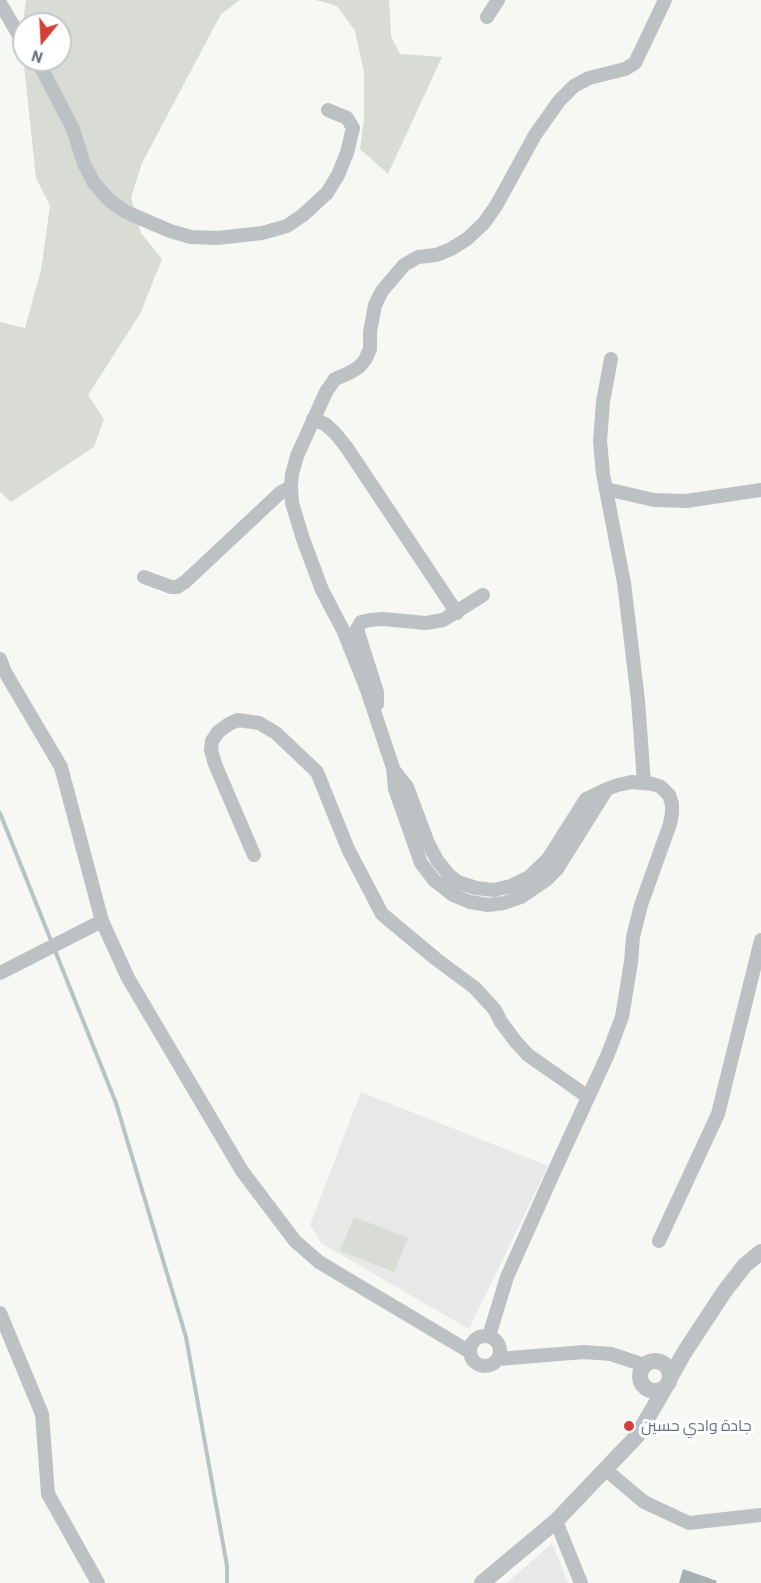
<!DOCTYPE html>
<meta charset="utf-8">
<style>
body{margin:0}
#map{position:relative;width:761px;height:1583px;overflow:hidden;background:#f7f7f4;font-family:Barlow,sans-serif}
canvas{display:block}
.north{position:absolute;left:12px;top:12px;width:60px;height:60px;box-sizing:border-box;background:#fff;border:2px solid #c1c9cb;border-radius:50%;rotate:198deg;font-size:16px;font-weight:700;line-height:24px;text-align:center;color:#65777d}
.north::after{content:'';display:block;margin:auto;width:21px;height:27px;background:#d44038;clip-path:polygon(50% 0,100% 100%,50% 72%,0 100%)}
</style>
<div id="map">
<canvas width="761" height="1583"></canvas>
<div class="north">N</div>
</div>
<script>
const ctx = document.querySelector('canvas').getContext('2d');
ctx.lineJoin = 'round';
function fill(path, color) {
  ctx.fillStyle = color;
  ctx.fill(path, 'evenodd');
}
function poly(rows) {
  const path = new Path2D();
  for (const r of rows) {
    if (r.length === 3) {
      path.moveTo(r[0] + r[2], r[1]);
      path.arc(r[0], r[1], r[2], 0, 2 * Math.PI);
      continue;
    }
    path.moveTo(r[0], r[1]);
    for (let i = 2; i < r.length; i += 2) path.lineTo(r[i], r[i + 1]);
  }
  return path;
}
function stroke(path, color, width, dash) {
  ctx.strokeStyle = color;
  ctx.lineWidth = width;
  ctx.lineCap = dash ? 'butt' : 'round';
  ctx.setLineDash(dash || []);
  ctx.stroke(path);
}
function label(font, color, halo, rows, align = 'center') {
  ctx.font = font + ' Barlow,Cairo,sans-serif';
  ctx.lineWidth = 6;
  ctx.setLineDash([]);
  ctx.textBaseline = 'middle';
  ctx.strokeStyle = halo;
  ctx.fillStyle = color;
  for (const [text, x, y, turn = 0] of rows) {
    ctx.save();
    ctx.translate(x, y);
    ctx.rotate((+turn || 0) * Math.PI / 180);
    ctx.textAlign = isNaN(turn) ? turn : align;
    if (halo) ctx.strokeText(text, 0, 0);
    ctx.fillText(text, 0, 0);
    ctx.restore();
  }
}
const built = poly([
 [361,1092,548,1166,469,1329,322,1244,310,1225],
 [552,1543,568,1583,507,1583]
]);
const green = poly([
 [26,0,240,0,221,14,142,163,131,198,141,233,162,259,140,314,88,395,104,419,94,447,11,502,0,492,0,322,25,328,41,270,50,206,36,178,21,38],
 [24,24,60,24,60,60,24,60],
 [316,0,389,0,391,36,400,54,442,57,388,174,360,149,364,120,364,72,355,31,337,6],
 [354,1217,408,1238,394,1272,340,1251]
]);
const stream = poly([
 [0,813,116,1103,186,1337,227,1566,227,1583]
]);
const building = poly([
 [683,1569,717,1581,716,1583,679,1583]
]);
const minor = poly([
 [0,3,24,44],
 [487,17,498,0],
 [35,60,43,71,73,129,84,164,94,183,110,201,126,212,170,231,191,237,217,238,262,233,287,226,303,215,327,193,338,175,347,153,353,128,347,118,328,110],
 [611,359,603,402,600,441,603,474,624,583,638,700,644,782],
 [313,419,325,424,335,433,347,448,457,613],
 [606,489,654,500,686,501,761,490],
 [144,577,171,587,177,587,185,582,280,493,291,487],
 [0,659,5,672,61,767,102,921,128,978,242,1171,295,1241,319,1262,470,1352],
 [377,704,377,692,357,629,361,622,370,620,383,619,426,623,443,620,483,595],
 [393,769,407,787,428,843,437,860,449,875,458,882,476,888,494,890,511,886,529,877,548,859,586,799,607,789,618,785,632,782,653,784,661,787,669,795,672,804,672,813,670,824,641,905,633,937,631,962,622,1017,608,1054,552,1176,507,1277,489,1336],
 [607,789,557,869,546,880,521,897,504,903,488,905,470,902,453,895,434,880,421,863,395,789,393,768,367,690,343,630,322,590,303,539,292,503,291,487,292,474,297,456,326,392,335,379,349,373,359,367,365,360,370,349,370,332,375,305,382,291,404,265,418,257,436,255,451,249,467,239,484,223,496,206,535,135,559,101,574,86,589,78,625,69,635,63,665,0],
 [254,855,215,764,211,750,212,741,218,732,229,724,238,720,259,723,276,733,317,772,348,849,382,914,436,959,475,988,495,1010,501,1022,516,1042,528,1055,588,1097],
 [0,973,102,921],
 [659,1241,718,1114,761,940],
 [0,1313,42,1414,48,1494,98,1583],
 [485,1351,15],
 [498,1359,584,1352,611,1354,644,1365],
 [606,1470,644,1502,689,1523,761,1515],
 [556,1521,581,1583]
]);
const tertiary = poly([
 [655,1376,15],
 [671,1376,684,1353,724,1292,745,1265,761,1252],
 [482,1583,556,1521,637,1436,665,1388]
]);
const markers = [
 [629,1426,6,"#d44038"]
];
const poiNames = [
 ["جادة وادي حسين",641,1426]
];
fill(built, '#e8e8e8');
fill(green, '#d8dcd4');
stroke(stream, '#b5c4c5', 4);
fill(building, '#a7b0b3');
stroke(minor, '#bcc2c4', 14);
stroke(tertiary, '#bcc2c4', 16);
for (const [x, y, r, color] of markers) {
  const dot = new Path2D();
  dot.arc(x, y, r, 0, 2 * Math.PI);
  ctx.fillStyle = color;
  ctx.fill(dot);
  stroke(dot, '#fff', 2);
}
label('16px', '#65777d', '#fff', poiNames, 'left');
</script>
